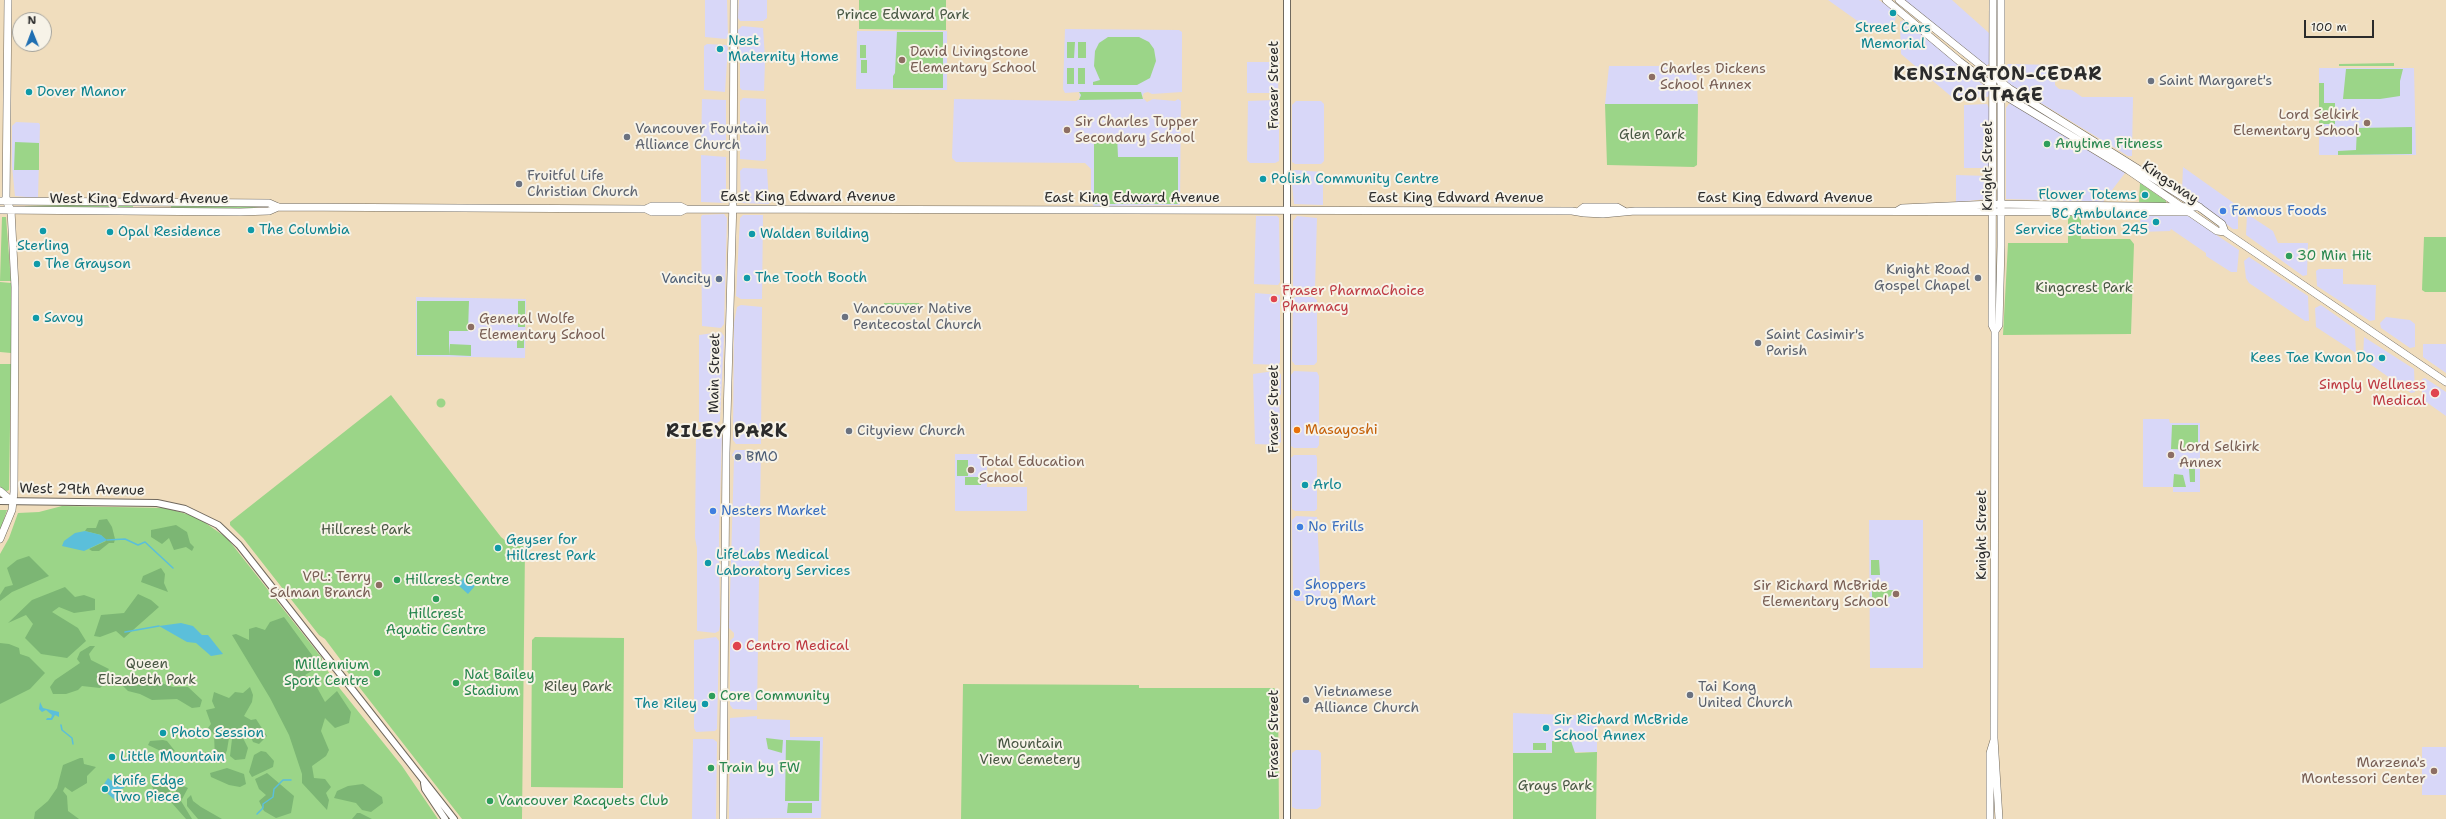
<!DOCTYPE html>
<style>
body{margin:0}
#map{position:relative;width:2446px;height:819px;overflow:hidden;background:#f0ddbd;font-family:"Shantell Sans",sans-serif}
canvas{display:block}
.north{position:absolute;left:12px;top:12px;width:40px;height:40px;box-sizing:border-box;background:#f7f3e8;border:1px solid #a5a39c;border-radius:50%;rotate:359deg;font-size:11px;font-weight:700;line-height:16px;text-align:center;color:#2b2b2b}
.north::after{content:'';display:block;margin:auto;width:14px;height:18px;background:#1f6fb2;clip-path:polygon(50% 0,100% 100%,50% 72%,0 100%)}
.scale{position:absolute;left:2304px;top:20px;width:70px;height:18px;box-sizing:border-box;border:2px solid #2b2b2b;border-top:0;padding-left:5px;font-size:12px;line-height:14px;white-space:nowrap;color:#2b2b2b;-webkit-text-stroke:3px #f7f3e8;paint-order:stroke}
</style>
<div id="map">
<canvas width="2446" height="819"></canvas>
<div class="north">N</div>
<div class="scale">100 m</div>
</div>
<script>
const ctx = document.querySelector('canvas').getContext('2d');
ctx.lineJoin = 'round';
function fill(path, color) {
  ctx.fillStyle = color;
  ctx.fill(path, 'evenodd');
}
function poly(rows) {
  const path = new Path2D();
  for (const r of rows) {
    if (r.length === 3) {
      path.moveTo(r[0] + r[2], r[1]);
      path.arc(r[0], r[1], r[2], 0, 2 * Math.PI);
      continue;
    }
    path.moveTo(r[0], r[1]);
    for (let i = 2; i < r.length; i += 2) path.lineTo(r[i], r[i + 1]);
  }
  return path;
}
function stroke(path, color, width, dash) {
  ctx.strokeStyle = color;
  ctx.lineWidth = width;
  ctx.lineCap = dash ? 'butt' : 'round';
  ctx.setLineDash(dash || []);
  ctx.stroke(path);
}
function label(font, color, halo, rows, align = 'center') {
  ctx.font = font + ' "Shantell Sans",sans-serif';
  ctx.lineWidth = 4;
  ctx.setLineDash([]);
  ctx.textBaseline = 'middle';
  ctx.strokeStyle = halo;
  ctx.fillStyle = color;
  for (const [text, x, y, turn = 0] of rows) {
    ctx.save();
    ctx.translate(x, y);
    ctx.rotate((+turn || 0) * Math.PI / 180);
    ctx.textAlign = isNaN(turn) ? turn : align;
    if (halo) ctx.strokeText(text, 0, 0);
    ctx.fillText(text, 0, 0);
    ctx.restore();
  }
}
const built = poly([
 [705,0,727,0,728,36,726,39,705,37],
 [739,0,767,0,767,18,763,21,740,21,738,18],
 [1828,0,1879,0,1897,13,1893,28,1866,27],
 [1904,0,1952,0,1989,33,1989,64,1986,66],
 [1904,20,1987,88,1990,92,1988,97,1953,98,1901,54,1900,22],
 [742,26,763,28,765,58,740,57,738,30],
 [1065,29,1179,30,1182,32,1182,92,1152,94,1148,92,1144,93,1142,97,1147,102,1153,99,1175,101,1178,99,1181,101,1180,205,1094,206,1091,202,1091,169,1085,163,956,162,952,158,954,99,1076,101,1080,99,1079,92,1065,93,1063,89],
 [857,31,947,31,947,90,856,89],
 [707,44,726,45,728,47,725,92,704,90,704,46],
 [743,61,765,62,764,91,742,90,740,88,740,63],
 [1247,62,1279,62,1278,93,1247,93],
 [2008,64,2055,65,2055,85,2059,89,2072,90,2082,97,2133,97,2132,156,2128,156,2008,83,2006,79,2006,66],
 [1609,66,1696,66,1698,104,1605,104],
 [2319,68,2414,68,2416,155,2319,155],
 [743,98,766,99,766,159,764,161,740,159,740,101],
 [702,99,726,100,726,150,701,150],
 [1275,100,1279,104,1279,161,1275,163,1250,163,1247,160,1248,101],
 [1296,101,1321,101,1324,104,1324,161,1321,164,1295,164,1292,162,1292,105],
 [1987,104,1989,108,1989,166,1986,168,1964,168,1964,105],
 [2009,104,2012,104,2125,173,2103,202,2006,199,2006,108],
 [16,122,39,123,40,125,38,198,15,196,12,166,12,126],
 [701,155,726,157,726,203,701,202],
 [2183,167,2238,206,2238,229,2233,229,2182,191],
 [743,168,767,169,769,204,741,203,740,171],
 [1294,170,1323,172,1323,205,1294,204,1291,174],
 [1956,175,1987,176,1988,199,1956,202],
 [724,214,727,218,724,324,721,328,702,326,701,217,702,215],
 [2141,214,2185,214,2239,250,2237,272,2231,272,2206,256,2206,253,2171,229,2170,231,2139,232],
 [2247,214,2273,231,2278,243,2308,243,2307,275,2303,276,2246,235],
 [743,215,763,215,762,299,741,299,736,296,740,218],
 [1256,216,1277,216,1279,218,1280,282,1278,285,1254,284],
 [1297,216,1317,218,1315,289,1293,287,1293,221],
 [2249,257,2308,296,2309,321,2305,321,2249,283,2246,278,2244,261],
 [2319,269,2343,269,2343,284,2376,285,2375,320,2370,321,2317,286,2316,271],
 [1255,293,1280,295,1280,362,1278,365,1253,364],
 [416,297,526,299,525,358,416,356],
 [1295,297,1313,297,1317,300,1317,362,1314,365,1295,365,1292,361,1293,299],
 [741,305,762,307,761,444,736,444,733,440,734,323,737,307],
 [2321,305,2355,329,2356,353,2316,327,2315,308],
 [2386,317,2410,320,2415,324,2415,347,2410,348,2381,328,2380,323],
 [721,332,724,336,720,421,717,423,699,422,699,335],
 [2364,337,2414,369,2415,392,2411,393,2363,359],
 [2423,344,2446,344,2446,373,2423,357],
 [1274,371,1279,371,1281,375,1281,394,1279,397,1281,442,1278,445,1255,444,1253,374],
 [1294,371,1317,372,1319,376,1319,445,1317,448,1294,448,1291,446,1291,375],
 [2425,378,2446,392,2446,416,2422,399,2422,379],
 [2143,419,2169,419,2170,423,2200,423,2200,492,2173,492,2173,487,2143,487],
 [715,428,720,429,722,432,719,536,720,625,719,631,715,633,697,631,697,548,695,538,696,433,697,430],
 [735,450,761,450,757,710,733,709,730,705,730,641,734,637,734,633,729,628,734,459,732,455],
 [955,454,987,454,987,487,1027,487,1027,511,955,511],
 [1294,455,1316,455,1317,458,1317,509,1315,511,1295,511,1292,509,1291,458],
 [1296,516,1317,517,1321,599,1317,601,1296,601,1293,598,1292,520],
 [1869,520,1923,520,1923,668,1870,668],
 [716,637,719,641,717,729,715,731,696,732,694,728,694,640],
 [1513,713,1597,716,1597,752,1513,753],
 [757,716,757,719,790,720,790,737,823,737,821,818,729,819,730,718],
 [693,739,713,739,717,742,716,819,692,819],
 [2422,747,2446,747,2446,795,2422,795],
 [1296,750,1318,750,1321,753,1321,806,1317,809,1296,809,1292,807,1292,753]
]);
const green = poly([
 [859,0,946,0,946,30,859,29],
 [897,32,943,32,943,88,893,88,893,76,895,73],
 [1108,37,1139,37,1149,42,1154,49,1156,61,1150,78,1137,85,1093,85,1093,82,1100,80,1094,66,1095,51,1099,43],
 [1067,42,1075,42,1074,58,1067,58],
 [1078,42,1086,42,1086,58,1078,58],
 [860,45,866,45,866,58,860,58],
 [861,60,867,60,867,73,861,73],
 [2394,63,2394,66,2339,66,2339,64],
 [1067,68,1074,68,1074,84,1067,84],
 [1078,68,1085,68,1085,84,1078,84],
 [2346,69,2403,69,2400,81,2400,96,2380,99,2343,99],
 [2319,83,2324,83,2324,103,2335,103,2335,124,2319,124],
 [1079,92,1141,92,1143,99,1079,100,1081,95],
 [1605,104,1698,104,1697,165,1694,167,1607,165],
 [2412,127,2412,154,2338,155,2338,151,2356,150,2357,128],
 [1094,135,1117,135,1118,157,1178,157,1178,204,1094,204],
 [15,142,39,143,39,170,14,170],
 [2140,183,2166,201,2166,203,2139,203],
 [104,204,133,205,133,209,25,208,25,206],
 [171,205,266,206,238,210,171,208],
 [2068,214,2081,214,2081,239,2130,239,2134,244,2131,334,2003,335,2008,243,2068,243],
 [2,217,6,217,11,281,0,281],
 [2424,237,2446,237,2446,292,2425,292,2422,290],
 [0,282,11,283,11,353,0,352],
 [417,301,469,301,468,331,449,331,449,355,417,355],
 [518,301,525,301,525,327,518,327],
 [884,303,919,303,920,309,884,309],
 [517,332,524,332,524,348,517,348],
 [450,344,471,345,471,356,449,355],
 [0,364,11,364,9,490,7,491,2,490,0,486],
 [391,395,501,537,512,546,522,545,525,548,522,819,462,819,342,665,343,663,325,639,319,635,243,538,230,525,230,522],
 [441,403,4.5],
 [2172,425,2198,425,2198,450,2171,449],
 [957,460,968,460,968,476,957,476],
 [2189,469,2195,469,2195,482,2190,482],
 [2174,474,2183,475,2186,487,2173,487],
 [965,477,981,477,981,485,965,485],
 [62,506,166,508,197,517,227,538,322,658,322,662,337,685,402,766,438,819,0,819,0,554,9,538,18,513,39,512],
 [0,510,7,510,0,531],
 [1871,560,1879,560,1880,575,1871,575],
 [1872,590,1893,590,1893,594,1886,599,1872,599],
 [535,637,624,638,623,788,531,787,532,640],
 [963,684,1139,685,1139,688,1274,688,1278,692,1279,819,961,819],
 [766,738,783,740,782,753,768,749],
 [786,740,820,741,819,801,785,801],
 [1552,741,1571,741,1575,753,1597,752,1596,819,1513,819,1513,753,1552,753],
 [1533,743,1546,743,1546,750,1533,750],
 [788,803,812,803,812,813,787,813]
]);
const forest = poly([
 [107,519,112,527,115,539,114,543,109,543,99,551,92,551,89,549,106,541,101,535,85,531,87,528,96,528,99,520],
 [176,525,187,532,190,543,194,547,192,551,186,547,174,550,169,538,162,544,151,537,151,530],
 [29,556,49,576,12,592,0,601,0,595,5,587,13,585,7,568,17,560],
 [161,568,165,574,164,583,168,592,141,582,143,576],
 [65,587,75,597,84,595,95,599,95,610,74,613,59,607,52,612,78,628,86,641,67,658,41,654,25,638,33,624,26,615,8,623,32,600],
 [138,594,151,600,159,607,124,638,116,631,100,637,94,636,101,615,124,613],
 [284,617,320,666,305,675,314,682,325,702,337,691,351,712,349,723,335,728,325,718,321,731,329,750,326,756,312,766,314,778,325,779,331,787,326,793,329,800,327,810,302,783,302,774,289,735,270,698,232,635,236,634,249,640,249,629,256,627,265,630,270,622],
 [0,643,9,644,19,648,20,654,29,657,45,673,30,689,0,704],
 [90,646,95,646,89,654,91,660,109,669,104,676,104,684,100,688,82,686,78,690,66,694,53,694,50,687,55,680,80,663,77,659,80,652],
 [153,680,173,687,188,687,202,700,200,707,192,708,177,699,152,700,140,694,128,691,123,686,141,685],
 [250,687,253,695,252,702,244,716,251,720,256,719,267,736,259,744,253,742,247,728,242,726,239,730,248,748,245,759,235,760,230,756,232,739,229,738,227,750,222,763,215,759,214,734,208,728,211,724,206,710,215,708,212,701,214,692,229,698,235,692,243,693],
 [163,740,167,741,175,751,165,753,148,745,150,741],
 [261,751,266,752,274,761,273,767,252,777,249,772,254,755],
 [80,758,83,758,84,764,96,767,87,776,87,783,72,792,65,787,63,791,67,796,68,811,79,819,34,819,35,812,48,801,57,788,63,765],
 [227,768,244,774,246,784,240,787,229,785,211,777,210,773],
 [267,773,294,796,291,813,276,818,264,811,259,801,266,795,259,789,255,779],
 [154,777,168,787,170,791,166,798,154,791,150,781],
 [177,783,188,788,181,801,192,819,186,819,171,802,175,798],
 [363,784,382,797,383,803,371,812,362,810,356,803,334,798,337,791,348,786],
 [191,795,193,801,201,807,222,819,198,819,187,806,187,799],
 [357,813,360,813,372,819,352,819]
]);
const water = poly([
 [85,531,101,535,107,540,84,551,62,546,64,541,75,533],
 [463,578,475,584,474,587,468,594,457,584,458,579,462,581],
 [181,623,193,626,202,635,208,635,223,654,211,656,196,643,187,642,159,626],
 [40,702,43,708,59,712,59,717,55,715,52,720,46,720,47,718,51,718,52,715,46,710,42,712,39,709],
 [108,778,113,782,121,781,125,784,124,788,118,790,120,800,115,800,108,794,109,786,104,784]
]);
const stream = poly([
 [107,540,125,539,138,545,145,542,173,568],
 [125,632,159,626],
 [61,725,62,730,72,738,73,744],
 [257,814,263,808,263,804,273,797,274,789,283,780,291,780]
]);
const tertiary = poly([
 [1287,0,1287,819],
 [0,501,157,503,185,509,218,525,239,545,454,819],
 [424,783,425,789,445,819]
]);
const secondary = poly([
 [1993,0,1992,325,1995,331,1994,738,1999,819],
 [0,201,269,203,278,207,646,209,652,206,680,206,686,209],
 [646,209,652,212,680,212,686,209,1572,211,1584,213,1603,214,1635,211,2190,212],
 [0,210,240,212,269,211,278,207],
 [1579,211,1584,207,1617,207,1624,211],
 [1897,211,1902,208,1993,204,2199,207],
 [1995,331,1999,325,2001,246,2001,0],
 [0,491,13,502],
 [0,539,12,510,14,492,15,287,11,210,6,201,8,0],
 [723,819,726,453,733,200,734,0],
 [1990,819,1990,753,1994,740]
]);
const primary = poly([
 [1886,0,1959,61,2007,97,2128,170,2217,231,2225,232,2446,382],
 [1899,0,2010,89,2199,207,2222,224,2225,232]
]);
const markers = [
 [1893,13,4,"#0f9aa8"],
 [720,49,4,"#0f9aa8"],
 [902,60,4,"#8d6e63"],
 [1652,77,4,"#8d6e63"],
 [2151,81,4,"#6b7280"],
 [29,92,4,"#0f9aa8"],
 [2367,123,4,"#8d6e63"],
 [1067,130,4,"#8d6e63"],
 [627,137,4,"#6b7280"],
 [2047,144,4,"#2e9e5b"],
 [1263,179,4,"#0f9aa8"],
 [519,184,4,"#6b7280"],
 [2145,195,4,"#0f9aa8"],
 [2223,211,4,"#3f7fe0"],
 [2156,222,4,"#0f9aa8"],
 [251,230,4,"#0f9aa8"],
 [43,231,4,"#0f9aa8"],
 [110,232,4,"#0f9aa8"],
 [752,234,4,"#0f9aa8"],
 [2289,256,4,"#2e9e5b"],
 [37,264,4,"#0f9aa8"],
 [747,278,4,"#0f9aa8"],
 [1978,278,4,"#6b7280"],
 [719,279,4,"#5c6f8a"],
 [1274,299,4,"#e0444e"],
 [845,317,4,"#6b7280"],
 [36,318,4,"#0f9aa8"],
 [471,327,4,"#8d6e63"],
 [1758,343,4,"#6b7280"],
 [2382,358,4,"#0f9aa8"],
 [2435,393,5,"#e0444e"],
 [1297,430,4,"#e8710a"],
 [849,431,4,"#6b7280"],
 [2171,455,4,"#8d6e63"],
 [738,457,4,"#5c6f8a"],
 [971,470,4,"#8d6e63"],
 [1305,485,4,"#0f9aa8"],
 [713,511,4,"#3f7fe0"],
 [1300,527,4,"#3f7fe0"],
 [498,548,4,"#0f9aa8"],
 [708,563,4,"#0f9aa8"],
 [397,580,4,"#2e9e5b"],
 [379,585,4,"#8d6e63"],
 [1297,593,4,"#3f7fe0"],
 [1896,594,4,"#8d6e63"],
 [436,599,4,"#2e9e5b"],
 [737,646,5,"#e0444e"],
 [377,673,4,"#2e9e5b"],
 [456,683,4,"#2e9e5b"],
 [1690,695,4,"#6b7280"],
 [712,696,4,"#2e9e5b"],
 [1306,700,4,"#6b7280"],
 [705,704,4,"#0f9aa8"],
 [1546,728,4,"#0f9aa8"],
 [163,733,4,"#0f9aa8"],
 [112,757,4,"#0f9aa8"],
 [711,768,4,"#2e9e5b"],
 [2434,771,4,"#8d6e63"],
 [105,789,4,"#0f9aa8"],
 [490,801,4,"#2e9e5b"]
];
const parkNames = [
 ["Prince Edward Park",903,15],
 ["Glen Park",1652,135],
 ["Kingcrest Park",2084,288],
 ["Hillcrest Park",366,530],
 ["Queen",147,664],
 ["Elizabeth Park",147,680],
 ["Riley Park",578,687],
 ["Mountain",1030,744],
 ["View Cemetery",1030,760],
 ["Grays Park",1555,786]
];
const cultureNames = [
 ["Street Cars",1893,28,"center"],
 ["Memorial",1893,44,"center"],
 ["Nest",728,41],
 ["Maternity Home",728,57],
 ["Dover Manor",37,92],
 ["Polish Community Centre",1271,179],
 ["Flower Totems",2137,195,"right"],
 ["BC Ambulance",2148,214,"right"],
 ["Service Station 245",2148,230,"right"],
 ["The Columbia",259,230],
 ["Opal Residence",118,232],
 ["Walden Building",760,234],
 ["Sterling",43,246,"center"],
 ["The Grayson",45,264],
 ["The Tooth Booth",755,278],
 ["Savoy",44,318],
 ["Kees Tae Kwon Do",2374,358,"right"],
 ["Arlo",1313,485],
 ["Geyser for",506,540],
 ["Hillcrest Park",506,556],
 ["LifeLabs Medical",716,555],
 ["Laboratory Services",716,571],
 ["The Riley",697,704,"right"],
 ["Sir Richard McBride",1554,720],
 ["School Annex",1554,736],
 ["Photo Session",171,733],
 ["Little Mountain",120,757],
 ["Knife Edge",113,781],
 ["Two Piece",113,797]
];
const educationNames = [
 ["David Livingstone",910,52],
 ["Elementary School",910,68],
 ["Charles Dickens",1660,69],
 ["School Annex",1660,85],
 ["Lord Selkirk",2359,115,"right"],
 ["Elementary School",2359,131,"right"],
 ["Sir Charles Tupper",1075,122],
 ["Secondary School",1075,138],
 ["General Wolfe",479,319],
 ["Elementary School",479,335],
 ["Lord Selkirk",2179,447],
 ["Annex",2179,463],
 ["Total Education",979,462],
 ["School",979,478],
 ["VPL: Terry",371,577,"right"],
 ["Salman Branch",371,593,"right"],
 ["Sir Richard McBride",1888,586,"right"],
 ["Elementary School",1888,602,"right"],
 ["Marzena's",2426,763,"right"],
 ["Montessori Center",2426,779,"right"]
];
const worshipNames = [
 ["Saint Margaret's",2159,81],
 ["Vancouver Fountain",635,129],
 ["Alliance Church",635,145],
 ["Fruitful Life",527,176],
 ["Christian Church",527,192],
 ["Knight Road",1970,270,"right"],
 ["Gospel Chapel",1970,286,"right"],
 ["Vancouver Native",853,309],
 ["Pentecostal Church",853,325],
 ["Saint Casimir's",1766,335],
 ["Parish",1766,351],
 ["Cityview Church",857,431],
 ["Tai Kong",1698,687],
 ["United Church",1698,703],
 ["Vietnamese",1314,692],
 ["Alliance Church",1314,708]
];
const streetNames = [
 ["Fraser Street",1274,85,-90],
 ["Knight Street",1988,166,-90],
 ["Kingsway",2170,183,34],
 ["East King Edward Avenue",808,197],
 ["East King Edward Avenue",1132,198],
 ["East King Edward Avenue",1456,198],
 ["East King Edward Avenue",1785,198],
 ["West King Edward Avenue",139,199],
 ["Main Street",715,373,-89],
 ["Fraser Street",1274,409,-90],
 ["West 29th Avenue",82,490,1],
 ["Knight Street",1982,535,-90],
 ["Fraser Street",1274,734,-90]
];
const leisureNames = [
 ["Anytime Fitness",2055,144],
 ["30 Min Hit",2297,256],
 ["Hillcrest Centre",405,580],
 ["Hillcrest",436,614,"center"],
 ["Aquatic Centre",436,630,"center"],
 ["Millennium",369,665,"right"],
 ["Sport Centre",369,681,"right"],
 ["Nat Bailey",464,675],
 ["Stadium",464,691],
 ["Core Community",720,696],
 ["Train by FW",719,768],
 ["Vancouver Racquets Club",498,801]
];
const shopNames = [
 ["Famous Foods",2231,211],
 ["Nesters Market",721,511],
 ["No Frills",1308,527],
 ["Shoppers",1305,585],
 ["Drug Mart",1305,601]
];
const serviceNames = [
 ["Vancity",711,279],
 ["BMO",746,457,"left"]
];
const healthNames = [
 ["Fraser PharmaChoice",1282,291],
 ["Pharmacy",1282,307],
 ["Simply Wellness",2426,385,"right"],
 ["Medical",2426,401,"right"],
 ["Centro Medical",746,646]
];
const foodNames = [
 ["Masayoshi",1305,430]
];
const districtNames = [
 ["KENSINGTON-CEDAR",1998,75],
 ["COTTAGE",1998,96],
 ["RILEY PARK",727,432]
];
fill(built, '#d8d7f8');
fill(green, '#9bd588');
fill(forest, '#7cb674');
fill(water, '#5bbfda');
stroke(stream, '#5bbfda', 1.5);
stroke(tertiary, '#70695e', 8);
stroke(secondary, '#70695e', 8);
stroke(primary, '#70695e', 8);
stroke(tertiary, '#fff', 6);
stroke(secondary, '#fff', 7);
stroke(primary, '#fff', 7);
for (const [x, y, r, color] of markers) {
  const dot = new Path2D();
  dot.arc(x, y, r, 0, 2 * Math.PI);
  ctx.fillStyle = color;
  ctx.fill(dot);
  stroke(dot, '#f7f3e8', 1.5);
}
label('14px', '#475642', '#f7f3e8', parkNames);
label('14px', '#0d838f', '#f7f3e8', cultureNames, 'left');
label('14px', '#785e54', '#f7f3e8', educationNames, 'left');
label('14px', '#5b616d', '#f7f3e8', worshipNames, 'left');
label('14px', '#2b2b2b', '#f7f3e8', streetNames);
label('14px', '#27864d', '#f7f3e8', leisureNames, 'left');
label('14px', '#366cbe', '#f7f3e8', shopNames, 'left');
label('14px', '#4e5e75', '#f7f3e8', serviceNames, 'right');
label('14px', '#be3a42', '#f7f3e8', healthNames, 'left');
label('14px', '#c56008', '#f7f3e8', foodNames, 'left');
ctx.letterSpacing = '1px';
label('bold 18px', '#2b2b2b', '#f7f3e8', districtNames);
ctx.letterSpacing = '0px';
</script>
